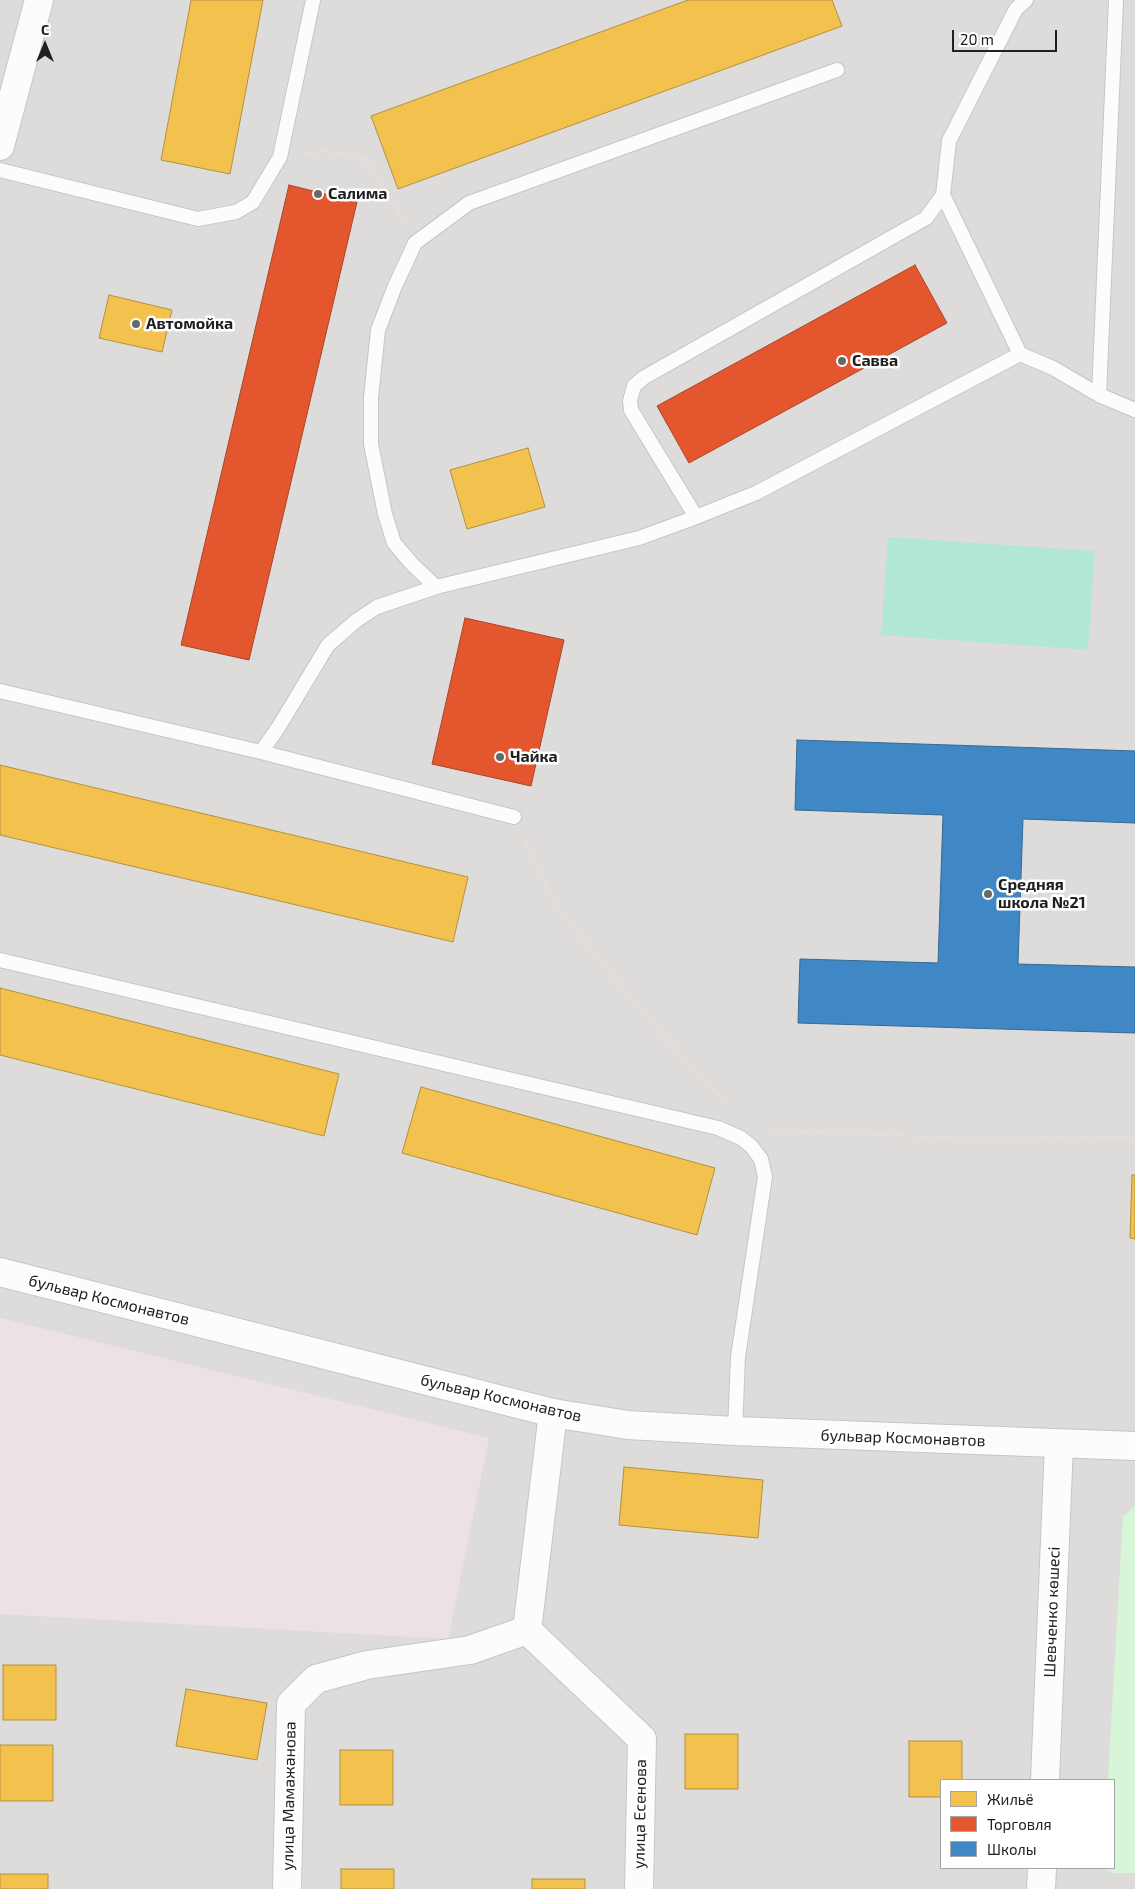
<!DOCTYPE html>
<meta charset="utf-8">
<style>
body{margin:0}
#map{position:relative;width:1135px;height:1889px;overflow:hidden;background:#efede9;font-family:"Exo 2",sans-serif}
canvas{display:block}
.legend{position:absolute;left:940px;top:1779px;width:175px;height:90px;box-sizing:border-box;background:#fff;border:1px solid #a6a6a6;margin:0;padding:6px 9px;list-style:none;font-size:15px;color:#202020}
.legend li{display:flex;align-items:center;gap:10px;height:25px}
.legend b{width:25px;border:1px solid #a6a6a6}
.north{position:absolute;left:20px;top:20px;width:50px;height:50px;-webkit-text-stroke:4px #fff;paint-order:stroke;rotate:0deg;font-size:14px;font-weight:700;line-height:20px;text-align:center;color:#202020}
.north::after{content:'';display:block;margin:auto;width:18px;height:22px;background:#202020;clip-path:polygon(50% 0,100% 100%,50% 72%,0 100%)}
.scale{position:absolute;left:952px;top:30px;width:105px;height:22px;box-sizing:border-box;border:2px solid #202020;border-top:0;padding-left:6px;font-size:15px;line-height:18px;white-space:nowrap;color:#202020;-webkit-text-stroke:4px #fff;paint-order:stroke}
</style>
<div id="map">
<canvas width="1135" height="1889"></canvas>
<ul class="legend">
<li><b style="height:14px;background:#f2c14e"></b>Жильё</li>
<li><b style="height:14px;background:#e4572e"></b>Торговля</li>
<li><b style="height:14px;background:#3f88c5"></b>Школы</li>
</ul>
<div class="north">С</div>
<div class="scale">20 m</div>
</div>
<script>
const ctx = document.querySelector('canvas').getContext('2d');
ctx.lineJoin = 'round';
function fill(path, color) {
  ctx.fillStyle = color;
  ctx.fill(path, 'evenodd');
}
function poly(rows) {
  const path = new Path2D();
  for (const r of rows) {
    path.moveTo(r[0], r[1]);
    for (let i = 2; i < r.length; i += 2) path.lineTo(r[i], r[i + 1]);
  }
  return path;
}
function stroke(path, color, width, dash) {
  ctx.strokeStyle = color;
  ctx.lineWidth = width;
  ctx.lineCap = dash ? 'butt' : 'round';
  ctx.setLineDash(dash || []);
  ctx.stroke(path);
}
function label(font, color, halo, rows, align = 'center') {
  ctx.font = font + ' "Exo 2",sans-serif';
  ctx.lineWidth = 5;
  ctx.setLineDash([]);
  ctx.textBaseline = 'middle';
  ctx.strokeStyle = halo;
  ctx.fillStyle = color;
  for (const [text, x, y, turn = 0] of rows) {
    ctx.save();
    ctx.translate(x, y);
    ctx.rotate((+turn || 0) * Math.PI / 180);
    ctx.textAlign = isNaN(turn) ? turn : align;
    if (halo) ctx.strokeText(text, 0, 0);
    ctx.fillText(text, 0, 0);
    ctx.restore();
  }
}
const residential = poly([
 [0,0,1135,0,1135,1889,0,1889],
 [941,1780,1114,1780,1114,1868,941,1868]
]);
const industrial = poly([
 [0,1318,489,1438,448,1639,0,1614]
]);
const park = poly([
 [1135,1506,1135,1873,1111,1873,1106,1868,1114,1868,1114,1780,1108,1780,1123,1516]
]);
const pitch = poly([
 [888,537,1095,551,1088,650,881,635]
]);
const homes = poly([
 [191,0,263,0,230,174,161,160,191,0],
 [688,0,832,0,842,26,398,189,371,116,688,0],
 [109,295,172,310,162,352,99,338,109,295],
 [528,448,545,507,467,529,450,470,528,448],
 [0,765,468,877,453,942,0,835,0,765],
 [0,988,339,1074,324,1136,0,1055,0,988],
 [421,1087,715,1168,697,1235,402,1153,421,1087],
 [1132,1175,1135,1175,1135,1239,1130,1238,1132,1175],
 [624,1467,763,1480,758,1538,619,1525,624,1467],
 [3,1665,56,1665,56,1720,3,1720,3,1665],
 [186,1689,267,1703,257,1760,176,1746,186,1689],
 [685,1734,738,1734,738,1789,685,1789,685,1734],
 [909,1741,962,1741,962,1780,941,1780,941,1797,909,1797,909,1741],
 [0,1745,53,1745,53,1801,0,1801,0,1745],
 [340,1750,393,1750,393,1805,340,1805,340,1750],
 [341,1869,394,1869,394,1889,341,1889,341,1869],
 [0,1874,48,1874,48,1889,0,1889,0,1874],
 [532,1879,585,1879,585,1889,532,1889,532,1879]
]);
const shops = poly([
 [289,185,357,202,249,660,181,645,289,185],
 [915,265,947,323,689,463,657,406,915,265],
 [465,618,564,640,531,786,432,764,465,618]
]);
const schools = poly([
 [797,740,1135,751,1135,823,1023,819,1018,964,1135,967,1135,1033,798,1023,800,959,938,963,943,815,795,810,797,740]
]);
const path = poly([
 [305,154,327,151,364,158,392,200,403,221],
 [525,840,556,905,611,974,674,1047,728,1105],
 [771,1132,778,1131,850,1133,970,1139,1135,1137]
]);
const service = poly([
 [1026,0,1016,9,949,141,943,195,1020,354,1053,368,1099,395,1135,410],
 [0,170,198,219,236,212,253,202,280,157,313,0],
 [1099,395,1116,0],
 [696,517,631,410,630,401,634,386,643,378,926,218,943,195],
 [436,587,412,564,394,543,385,514,371,444,371,398,378,330,395,286,415,243,469,203,837,70],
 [0,691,261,752,278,728,328,645,357,620,377,607,436,587,639,538,691,519,756,493,1020,354],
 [261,752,514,817],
 [0,960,718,1128,741,1138,751,1146,761,1159,765,1177,738,1357,735,1431]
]);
const minor = poly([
 [527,1630,642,1739,639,1889],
 [287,1889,291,1704,316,1679,367,1665,470,1650,527,1630,553,1413]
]);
const tertiary = poly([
 [0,146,39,0],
 [0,1272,553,1413,628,1425,735,1431,1135,1446],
 [1045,1780,1059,1444],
 [1041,1889,1042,1868]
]);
const markers = [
 [318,194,5,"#686866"],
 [136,324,5,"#686866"],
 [842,361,5,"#686866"],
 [500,757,5,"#686866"],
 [988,894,5,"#686866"]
];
const poiNames = [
 ["Салима",328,194],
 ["Автомойка",146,324],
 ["Савва",852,361],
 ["Чайка",510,757],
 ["Средняя",998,885],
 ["школа №21",998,903]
];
const streetNames = [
 ["бульвар Космонавтов",109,1300,14],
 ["бульвар Космонавтов",501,1398,13],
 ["бульвар Космонавтов",903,1438,2],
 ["Шевченко көшесі",1052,1612,-88],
 ["улица Мамажанова",289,1796,-89],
 ["улица Есенова",640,1814,-89]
];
fill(residential, '#dedcda');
fill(industrial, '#ede1e8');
fill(park, '#d7f5d7');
fill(pitch, '#b2e8d3');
fill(homes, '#f2c14e');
stroke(homes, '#b39140', 1);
fill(shops, '#e4572e');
stroke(shops, '#a9462a', 1);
fill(schools, '#3f88c5');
stroke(schools, '#366994', 1);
stroke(service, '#c7c6c5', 16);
stroke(minor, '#c7c6c5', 30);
stroke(tertiary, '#c7c6c5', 30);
stroke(path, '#ecdcd9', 3, [2.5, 2.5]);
stroke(service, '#fdfcfc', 14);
stroke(minor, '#fdfcfc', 28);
stroke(tertiary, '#fdfcfc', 28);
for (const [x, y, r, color] of markers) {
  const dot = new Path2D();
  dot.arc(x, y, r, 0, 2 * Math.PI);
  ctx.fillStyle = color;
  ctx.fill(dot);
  stroke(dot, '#fff', 2);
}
label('bold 16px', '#202020', '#fff', poiNames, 'left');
label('16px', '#202020', '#fff', streetNames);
</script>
